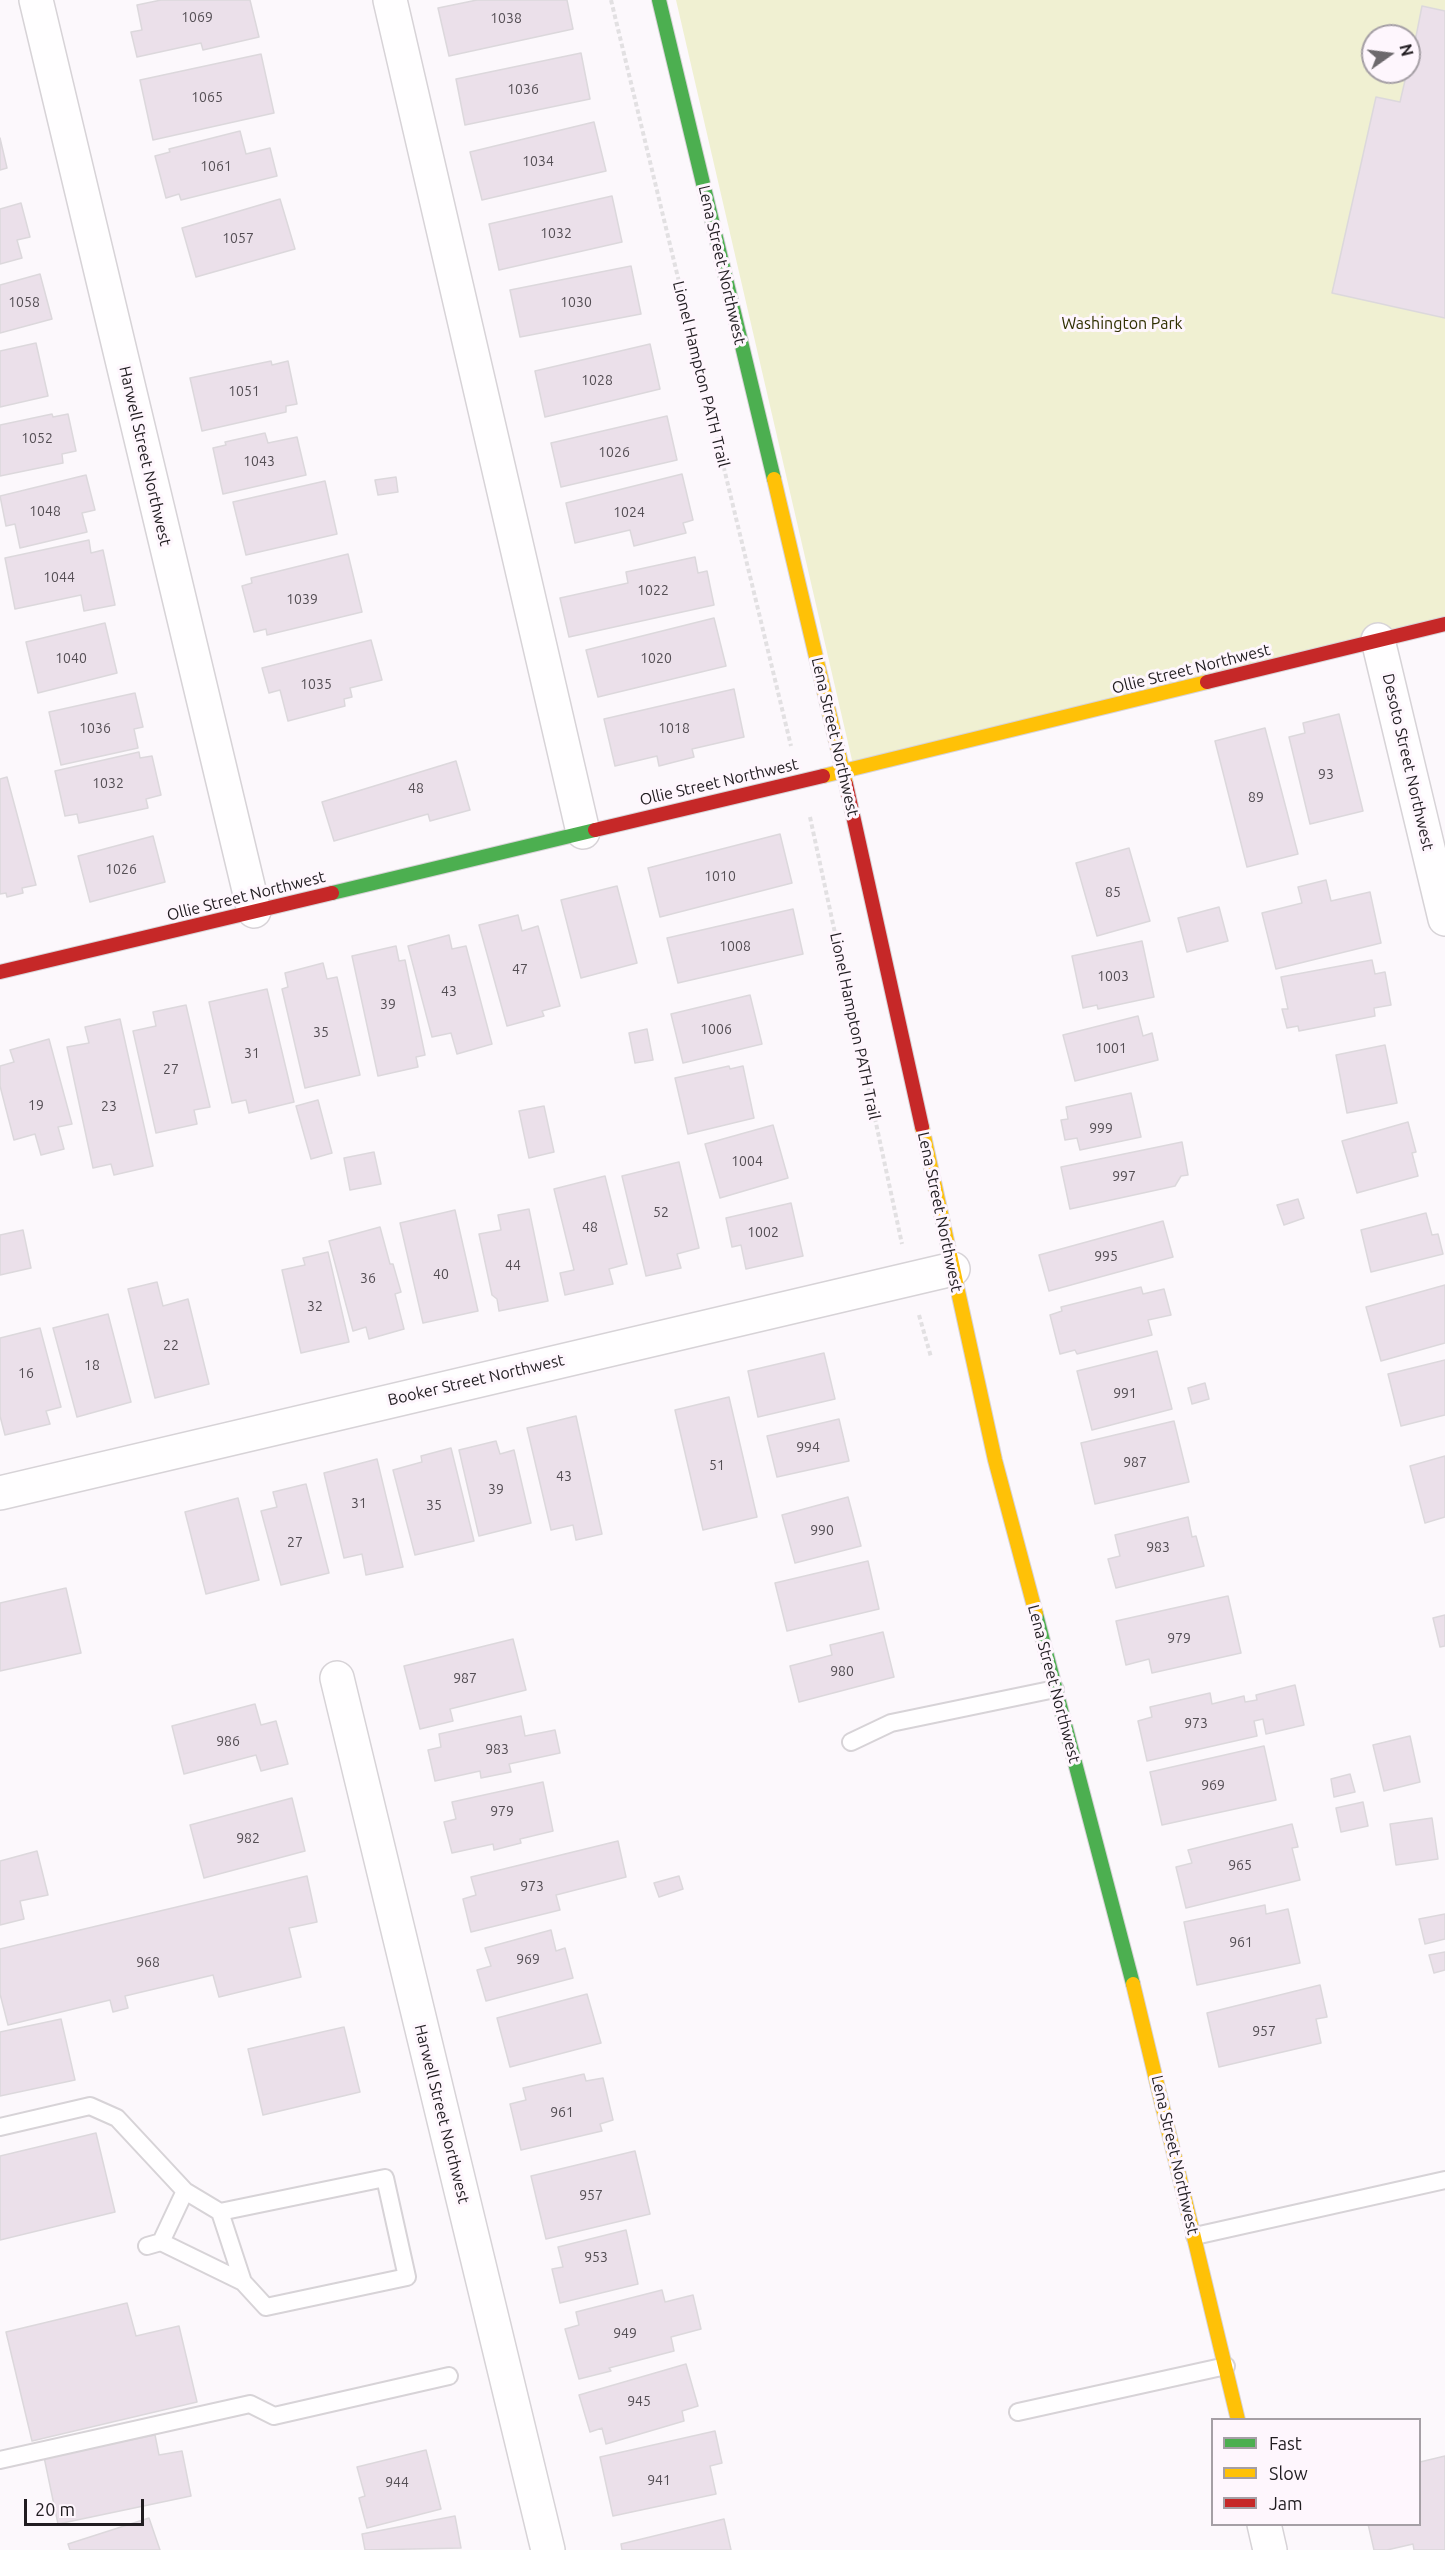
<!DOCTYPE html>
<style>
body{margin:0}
#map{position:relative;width:1445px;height:2550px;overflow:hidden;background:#fcf8fc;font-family:Ubuntu,sans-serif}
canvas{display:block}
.legend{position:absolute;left:1211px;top:2418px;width:210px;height:108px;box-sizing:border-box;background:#fef6fd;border:2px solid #a59fa5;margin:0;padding:8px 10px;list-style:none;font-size:18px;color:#201c20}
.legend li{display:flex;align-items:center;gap:12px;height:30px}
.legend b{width:30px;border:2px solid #a59fa5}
.north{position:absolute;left:1361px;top:24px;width:60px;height:60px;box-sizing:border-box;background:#fef6fd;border:2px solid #a59fa5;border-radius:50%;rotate:76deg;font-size:16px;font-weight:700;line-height:24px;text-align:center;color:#201c20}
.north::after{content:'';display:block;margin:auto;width:21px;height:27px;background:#6d696d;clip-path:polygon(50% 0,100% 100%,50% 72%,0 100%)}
.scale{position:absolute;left:24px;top:2499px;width:120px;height:27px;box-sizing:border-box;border:3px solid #201c20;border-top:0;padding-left:8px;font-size:18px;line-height:21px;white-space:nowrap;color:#201c20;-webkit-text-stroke:4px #fef6fd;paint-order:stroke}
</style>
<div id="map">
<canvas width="1445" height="2550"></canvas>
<ul class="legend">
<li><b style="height:8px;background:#4caf50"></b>Fast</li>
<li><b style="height:8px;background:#ffc107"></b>Slow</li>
<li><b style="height:8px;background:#c62828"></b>Jam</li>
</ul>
<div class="north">N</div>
<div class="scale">20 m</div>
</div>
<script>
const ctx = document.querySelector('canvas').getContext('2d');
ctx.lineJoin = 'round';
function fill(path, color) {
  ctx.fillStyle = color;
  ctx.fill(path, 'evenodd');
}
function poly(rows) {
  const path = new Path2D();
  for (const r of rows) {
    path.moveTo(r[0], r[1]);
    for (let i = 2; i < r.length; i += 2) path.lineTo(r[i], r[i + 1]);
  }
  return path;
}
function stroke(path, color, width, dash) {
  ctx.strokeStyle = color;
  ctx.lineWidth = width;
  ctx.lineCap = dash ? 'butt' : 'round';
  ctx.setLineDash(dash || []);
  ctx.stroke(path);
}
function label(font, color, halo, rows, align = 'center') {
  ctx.font = font + ' Ubuntu,sans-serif';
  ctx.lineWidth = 6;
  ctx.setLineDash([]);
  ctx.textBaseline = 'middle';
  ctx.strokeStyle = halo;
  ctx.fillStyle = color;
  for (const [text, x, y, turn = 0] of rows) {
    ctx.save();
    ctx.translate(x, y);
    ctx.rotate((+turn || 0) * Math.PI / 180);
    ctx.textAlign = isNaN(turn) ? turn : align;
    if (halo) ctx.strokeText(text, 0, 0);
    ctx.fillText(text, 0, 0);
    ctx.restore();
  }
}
const green = poly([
 [676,0,1445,0,1445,626,855,773],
 [1373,36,1409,36,1409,72,1373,72]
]);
const building = poly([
 [161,0,250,0,259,37,203,50,201,43,137,57,131,32,142,30,137,5,161,0],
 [477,0,567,0,573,29,449,56,438,8,477,0],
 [1422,6,1445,11,1445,318,1332,293,1376,97,1400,102,1407,72,1409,72,1422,6],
 [581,53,590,99,465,125,456,79,581,53],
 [261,54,274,113,153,140,140,80,261,54],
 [594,122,606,171,482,200,470,152,594,122],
 [240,131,246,154,270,148,277,176,181,200,179,194,166,198,155,156,170,152,169,149,240,131],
 [0,138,7,168,0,170,0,138],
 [612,196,622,242,499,270,489,224,612,196],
 [280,199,295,249,196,277,182,228,280,199],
 [21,203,30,237,17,240,22,258,0,264,0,209,21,203],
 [631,266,641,314,520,337,510,290,631,266],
 [40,274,52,319,0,333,0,285,40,274],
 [36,343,48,396,0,407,0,351,36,343],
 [650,344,660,389,545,417,535,371,650,344],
 [271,361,272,365,288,361,297,404,286,406,286,412,202,431,190,378,271,361],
 [52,414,53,417,68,414,76,451,62,454,63,463,0,476,0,425,52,414],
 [667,416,677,460,561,487,551,443,667,416],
 [265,433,268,443,297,437,306,475,223,494,213,448,226,445,225,442,265,433],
 [682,474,693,520,683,523,686,533,634,546,630,530,575,543,566,503,682,474],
 [86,475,95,510,82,513,87,532,20,548,15,524,6,526,0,496,86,475],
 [396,477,398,492,378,495,375,480,396,477],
 [325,481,337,534,246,555,233,502,325,481],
 [89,540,91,553,103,550,115,605,84,611,81,595,15,609,5,558,89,540],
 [348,554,362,612,267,635,266,629,254,632,242,586,252,583,251,578,348,554],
 [695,557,698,573,707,571,714,605,569,637,560,598,628,583,626,572,695,557],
 [714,618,726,666,598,697,586,650,714,618],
 [105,623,117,673,38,693,26,642,105,623],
 [371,640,382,680,350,688,352,697,344,699,345,706,288,721,280,690,269,693,262,668,371,640],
 [734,689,744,737,692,749,694,757,659,766,657,756,615,766,604,719,734,689],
 [135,693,143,727,134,729,138,748,61,765,49,712,135,693],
 [1339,714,1363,811,1310,824,1289,737,1305,733,1303,723,1339,714],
 [1265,728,1298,854,1247,867,1215,741,1265,728],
 [139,752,140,758,152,756,161,795,146,799,148,808,79,823,77,814,65,816,55,771,139,752],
 [456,761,470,810,430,821,428,814,334,841,322,802,456,761],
 [7,777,36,885,22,888,23,893,7,897,6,893,0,894,0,779,7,777],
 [780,834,792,883,660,917,648,868,780,834],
 [153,836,165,882,90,902,78,856,153,836],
 [1129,848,1150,921,1097,936,1076,863,1129,848],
 [1326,880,1331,901,1370,892,1381,943,1276,969,1262,913,1302,903,1298,887,1326,880],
 [617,886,637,963,581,978,561,900,617,886],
 [1219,907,1228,941,1187,952,1178,918,1219,907],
 [793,909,803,954,678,983,667,938,793,909],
 [518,915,522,931,538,926,560,1006,542,1011,544,1016,507,1026,479,925,518,915],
 [449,935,452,949,466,946,492,1044,457,1054,451,1033,432,1037,408,946,449,935],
 [1142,941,1154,997,1098,1009,1097,1005,1083,1008,1072,956,1142,941],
 [396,946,399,961,405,960,425,1055,416,1057,418,1067,378,1076,352,956,396,946],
 [1372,960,1375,974,1385,972,1391,1005,1374,1008,1375,1016,1299,1031,1298,1026,1287,1028,1282,1009,1288,1009,1281,977,1372,960],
 [323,963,327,979,337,977,360,1075,305,1088,282,989,288,987,285,973,323,963],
 [267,989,294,1102,249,1113,246,1100,232,1103,209,1002,267,989],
 [750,995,762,1044,683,1063,671,1014,750,995],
 [186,1005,210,1107,194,1110,197,1124,156,1133,133,1031,156,1026,153,1012,186,1005],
 [1138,1016,1143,1036,1152,1033,1158,1060,1075,1081,1063,1035,1138,1016],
 [120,1019,153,1166,114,1175,111,1164,93,1168,67,1047,89,1043,85,1027,120,1019],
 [647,1029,653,1060,635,1063,629,1033,647,1029],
 [49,1039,72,1124,58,1127,64,1149,41,1155,35,1134,14,1140,0,1086,0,1066,14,1062,10,1050,49,1039],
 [1385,1045,1397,1103,1347,1113,1336,1055,1385,1045],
 [729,1066,730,1069,743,1066,754,1118,688,1134,675,1078,729,1066],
 [1131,1093,1141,1137,1080,1150,1077,1138,1065,1140,1061,1120,1068,1119,1066,1107,1131,1093],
 [318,1100,332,1153,311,1159,296,1106,318,1100],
 [544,1106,554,1152,529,1158,519,1111,544,1106],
 [1408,1122,1416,1152,1412,1153,1418,1176,1357,1193,1342,1141,1408,1122],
 [773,1125,788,1178,720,1198,705,1144,773,1125],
 [1182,1142,1188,1175,1181,1176,1175,1186,1070,1209,1061,1167,1182,1142],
 [374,1152,381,1184,350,1190,344,1158,374,1152],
 [679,1162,699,1248,677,1254,681,1268,646,1276,622,1176,679,1162],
 [605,1176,627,1264,609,1269,613,1284,565,1295,560,1273,574,1270,554,1189,605,1176],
 [1298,1199,1304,1218,1284,1225,1277,1205,1298,1199],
 [791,1203,803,1256,746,1269,741,1245,732,1247,726,1218,791,1203],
 [529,1209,548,1301,499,1311,497,1299,492,1295,479,1234,501,1230,498,1215,529,1209],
 [455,1210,478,1311,423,1323,400,1223,455,1210],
 [1426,1213,1432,1235,1438,1234,1443,1254,1371,1272,1361,1230,1426,1213],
 [1163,1221,1173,1257,1049,1291,1039,1255,1163,1221],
 [380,1227,390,1264,393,1264,401,1292,395,1294,404,1329,369,1339,366,1327,353,1331,329,1241,380,1227],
 [23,1230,31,1268,0,1275,0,1235,23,1230],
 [328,1252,349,1342,301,1353,282,1270,305,1265,303,1258,328,1252],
 [157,1282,163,1306,188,1299,209,1384,155,1398,128,1289,157,1282],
 [1445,1285,1445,1343,1381,1361,1366,1307,1445,1285],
 [1141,1287,1143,1294,1164,1289,1171,1315,1148,1320,1152,1335,1077,1354,1075,1350,1060,1354,1050,1315,1062,1311,1061,1307,1141,1287],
 [108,1314,131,1402,77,1417,53,1328,108,1314],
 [40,1328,61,1407,46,1411,50,1424,5,1435,0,1416,0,1338,40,1328],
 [1157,1351,1172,1409,1092,1430,1077,1371,1157,1351],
 [824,1353,835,1399,758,1417,748,1371,824,1353],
 [1445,1360,1445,1415,1401,1426,1388,1374,1445,1360],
 [1205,1383,1209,1399,1192,1404,1188,1388,1205,1383],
 [729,1397,757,1517,703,1530,675,1410,729,1397],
 [576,1416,602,1534,576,1540,573,1525,551,1530,527,1428,576,1416],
 [839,1419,849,1461,777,1477,767,1436,839,1419],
 [1174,1421,1189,1482,1095,1504,1081,1443,1174,1421],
 [496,1441,500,1454,514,1450,531,1523,479,1536,459,1450,496,1441],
 [451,1448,474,1541,415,1555,393,1470,422,1462,421,1456,451,1448],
 [1445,1456,1445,1517,1425,1523,1410,1466,1445,1456],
 [377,1459,403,1567,366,1575,362,1554,344,1558,324,1473,377,1459],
 [306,1484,329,1573,281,1585,261,1511,277,1507,273,1492,306,1484],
 [848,1497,861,1546,795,1563,782,1515,848,1497],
 [238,1498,259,1580,206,1594,185,1512,238,1498],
 [1188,1517,1192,1537,1196,1536,1204,1566,1116,1588,1108,1559,1120,1556,1115,1535,1188,1517],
 [868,1561,879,1609,787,1631,775,1583,868,1561],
 [66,1588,81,1653,0,1671,0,1603,66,1588],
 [1228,1596,1241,1653,1152,1673,1149,1659,1126,1665,1116,1621,1228,1596],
 [1445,1615,1445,1646,1440,1647,1433,1618,1445,1615],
 [883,1632,894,1677,799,1702,790,1666,832,1655,830,1645,883,1632],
 [513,1639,526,1690,450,1709,453,1721,420,1729,404,1666,513,1639],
 [1295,1685,1304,1725,1266,1734,1263,1719,1254,1721,1257,1736,1147,1761,1138,1721,1152,1717,1150,1707,1210,1693,1212,1704,1244,1696,1245,1702,1257,1700,1256,1695,1295,1685],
 [255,1704,261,1725,276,1721,288,1764,261,1771,256,1755,184,1774,172,1726,255,1704],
 [521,1716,525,1736,555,1730,560,1753,509,1764,511,1772,481,1778,480,1771,435,1781,428,1750,441,1747,439,1734,521,1716],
 [1410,1736,1420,1782,1384,1791,1373,1745,1410,1736],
 [1264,1746,1276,1800,1162,1825,1150,1772,1264,1746],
 [1350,1774,1355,1792,1334,1797,1331,1779,1350,1774],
 [543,1782,553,1831,520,1839,521,1843,494,1850,493,1844,452,1853,444,1822,456,1819,452,1802,543,1782],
 [292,1798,305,1851,204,1878,190,1825,292,1798],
 [1363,1802,1368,1826,1341,1832,1336,1808,1363,1802],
 [1432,1818,1438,1859,1396,1865,1390,1824,1432,1818],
 [1292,1824,1298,1847,1292,1848,1300,1880,1186,1908,1176,1867,1192,1863,1188,1850,1292,1824],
 [618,1841,626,1877,556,1895,560,1910,471,1932,463,1899,476,1895,471,1877,618,1841],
 [37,1851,48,1895,20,1901,24,1919,0,1925,0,1861,37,1851],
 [307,1876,317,1922,289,1928,301,1977,219,1997,213,1975,125,1996,128,2008,113,2012,110,2000,8,2025,0,1994,0,1949,307,1876],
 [679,1876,683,1889,659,1897,654,1883,679,1876],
 [1265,1905,1266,1914,1288,1909,1300,1963,1197,1985,1184,1922,1265,1905],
 [1445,1914,1445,1939,1425,1944,1419,1919,1445,1914],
 [551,1930,556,1951,565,1948,573,1978,486,2001,477,1970,491,1966,485,1948,551,1930],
 [1445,1952,1445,1970,1434,1973,1429,1955,1445,1952],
 [1320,1985,1327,2017,1316,2019,1321,2043,1219,2067,1207,2013,1320,1985],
 [587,1994,601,2043,510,2067,497,2018,587,1994],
 [61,2019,75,2080,0,2096,0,2032,61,2019],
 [344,2027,360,2092,263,2115,248,2049,344,2027],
 [584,2074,586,2081,603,2078,613,2120,600,2124,602,2131,521,2150,510,2104,526,2100,523,2088,584,2074],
 [96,2133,115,2212,0,2240,0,2156,96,2133],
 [635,2151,650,2214,546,2239,531,2176,635,2151],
 [626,2230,638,2284,560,2303,552,2269,563,2267,558,2247,626,2230],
 [662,2290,665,2302,693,2295,701,2329,671,2337,674,2351,609,2368,611,2371,579,2379,565,2329,579,2325,576,2312,662,2290],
 [127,2303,136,2336,179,2326,197,2402,32,2441,6,2332,127,2303],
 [686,2364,698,2406,682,2411,684,2421,606,2444,602,2428,590,2432,579,2395,686,2364],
 [715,2431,722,2463,710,2466,716,2494,613,2516,600,2457,715,2431],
 [155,2435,159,2455,182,2451,191,2496,58,2524,44,2457,155,2435],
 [426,2450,441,2509,367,2528,359,2498,365,2496,357,2467,426,2450],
 [1445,2456,1445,2550,1414,2550,1413,2544,1387,2550,1374,2550,1368,2524,1420,2524,1420,2462,1445,2456],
 [455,2516,461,2548,365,2550,362,2534,455,2516],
 [149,2518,160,2550,70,2550,68,2544,149,2518],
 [724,2519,731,2550,622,2550,621,2544,724,2519]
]);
const path = poly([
 [611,0,791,746],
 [810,817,902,1244],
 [919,1315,931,1357]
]);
const lane = poly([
 [851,1742,891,1723,1055,1689],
 [0,2127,90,2106,117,2118,185,2191,220,2212,385,2178,407,2277,266,2307,243,2282,161,2242,147,2246],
 [220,2212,243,2282],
 [1195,2236,1445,2180],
 [161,2242,185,2191],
 [1018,2412,1226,2366],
 [0,2460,250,2404,274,2416,449,2376]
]);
const street = poly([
 [36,0,254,911],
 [390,0,583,832],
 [1378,640,1445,919],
 [0,1493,953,1269],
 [337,1678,548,2550],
 [1264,2524,1270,2550]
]);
const fast = poly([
 [659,0,774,479],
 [332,893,595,830],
 [1036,1614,1133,1984]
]);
const slow = poly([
 [774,479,846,784],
 [823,776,1207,682],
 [922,1127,995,1460,1036,1614],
 [1133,1984,1238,2420]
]);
const jam = poly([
 [1207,682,1445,624],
 [846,784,922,1127],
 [595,830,823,776],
 [0,972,332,893]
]);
const numberNames = [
 ["1069",197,17],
 ["1038",506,18],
 ["1036",523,89],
 ["1065",207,97],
 ["1034",538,161],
 ["1061",216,166],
 ["1032",556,233],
 ["1057",238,238],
 ["1058",24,302],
 ["1030",576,302],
 ["1028",597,380],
 ["1051",244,391],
 ["1052",37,438],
 ["1026",614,452],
 ["1043",259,461],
 ["1048",45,511],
 ["1024",629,512],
 ["1044",59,577],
 ["1022",653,590],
 ["1039",302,599],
 ["1040",71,658],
 ["1020",656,658],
 ["1035",316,684],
 ["1036",95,728],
 ["1018",674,728],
 ["93",1326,774],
 ["1032",108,783],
 ["48",416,788],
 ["89",1256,797],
 ["1026",121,869],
 ["1010",720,876],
 ["85",1113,892],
 ["1008",735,946],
 ["47",520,969],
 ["1003",1113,976],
 ["43",449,991],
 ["39",388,1004],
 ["1006",716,1029],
 ["35",321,1032],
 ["1001",1111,1048],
 ["31",252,1053],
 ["27",171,1069],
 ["19",36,1105],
 ["23",109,1106],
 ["999",1101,1128],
 ["1004",747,1161],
 ["997",1124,1176],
 ["52",661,1212],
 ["48",590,1227],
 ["1002",763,1232],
 ["995",1106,1256],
 ["44",513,1265],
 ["40",441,1274],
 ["36",368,1278],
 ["32",315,1306],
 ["22",171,1345],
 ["18",92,1365],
 ["16",26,1373],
 ["991",1125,1393],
 ["994",808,1447],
 ["987",1135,1462],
 ["51",717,1465],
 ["43",564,1476],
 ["39",496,1489],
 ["31",359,1503],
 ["35",434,1505],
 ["990",822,1530],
 ["27",295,1542],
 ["983",1158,1547],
 ["979",1179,1638],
 ["980",842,1671],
 ["987",465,1678],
 ["973",1196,1723],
 ["986",228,1741],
 ["983",497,1749],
 ["969",1213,1785],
 ["979",502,1811],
 ["982",248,1838],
 ["965",1240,1865],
 ["973",532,1886],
 ["961",1241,1942],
 ["969",528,1959],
 ["968",148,1962],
 ["957",1264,2031],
 ["961",562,2112],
 ["957",591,2195],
 ["953",596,2257],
 ["949",625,2333],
 ["945",639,2401],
 ["941",659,2480],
 ["944",397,2482]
];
const streetNames = [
 ["Lena Street Northwest",722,265,77],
 ["Lionel Hampton PATH Trail",701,374,76],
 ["Harwell Street Northwest",145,456,77],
 ["Ollie Street Northwest",1191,669,-14],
 ["Lena Street Northwest",835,737,77],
 ["Desoto Street Northwest",1408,762,77],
 ["Ollie Street Northwest",719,782,-13],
 ["Ollie Street Northwest",246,896,-14],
 ["Lionel Hampton PATH Trail",855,1026,78],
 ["Lena Street Northwest",940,1212,78],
 ["Booker Street Northwest",476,1380,-13],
 ["Lena Street Northwest",1054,1684,75],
 ["Harwell Street Northwest",442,2114,76],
 ["Lena Street Northwest",1175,2155,77]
];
const parkNames = [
 ["Washington Park",1122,324]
];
fill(green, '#f0f0d2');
fill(building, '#ebe0ea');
stroke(building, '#dcd8dc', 1.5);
stroke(lane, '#d7d3d7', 20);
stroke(street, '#d7d3d7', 36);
stroke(fast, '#d7d3d7', 16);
stroke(slow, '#d7d3d7', 16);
stroke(jam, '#d7d3d7', 16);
stroke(path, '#e2e0e2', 4, [4.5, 3]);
stroke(lane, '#fffeff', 16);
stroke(street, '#fffeff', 33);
stroke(fast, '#4caf50', 14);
stroke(slow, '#ffc107', 14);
stroke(jam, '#c62828', 14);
label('14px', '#544e54', null, numberNames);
label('16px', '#201c20', '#fef6fd', streetNames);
label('16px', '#2f2f00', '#fef6fd', parkNames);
</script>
